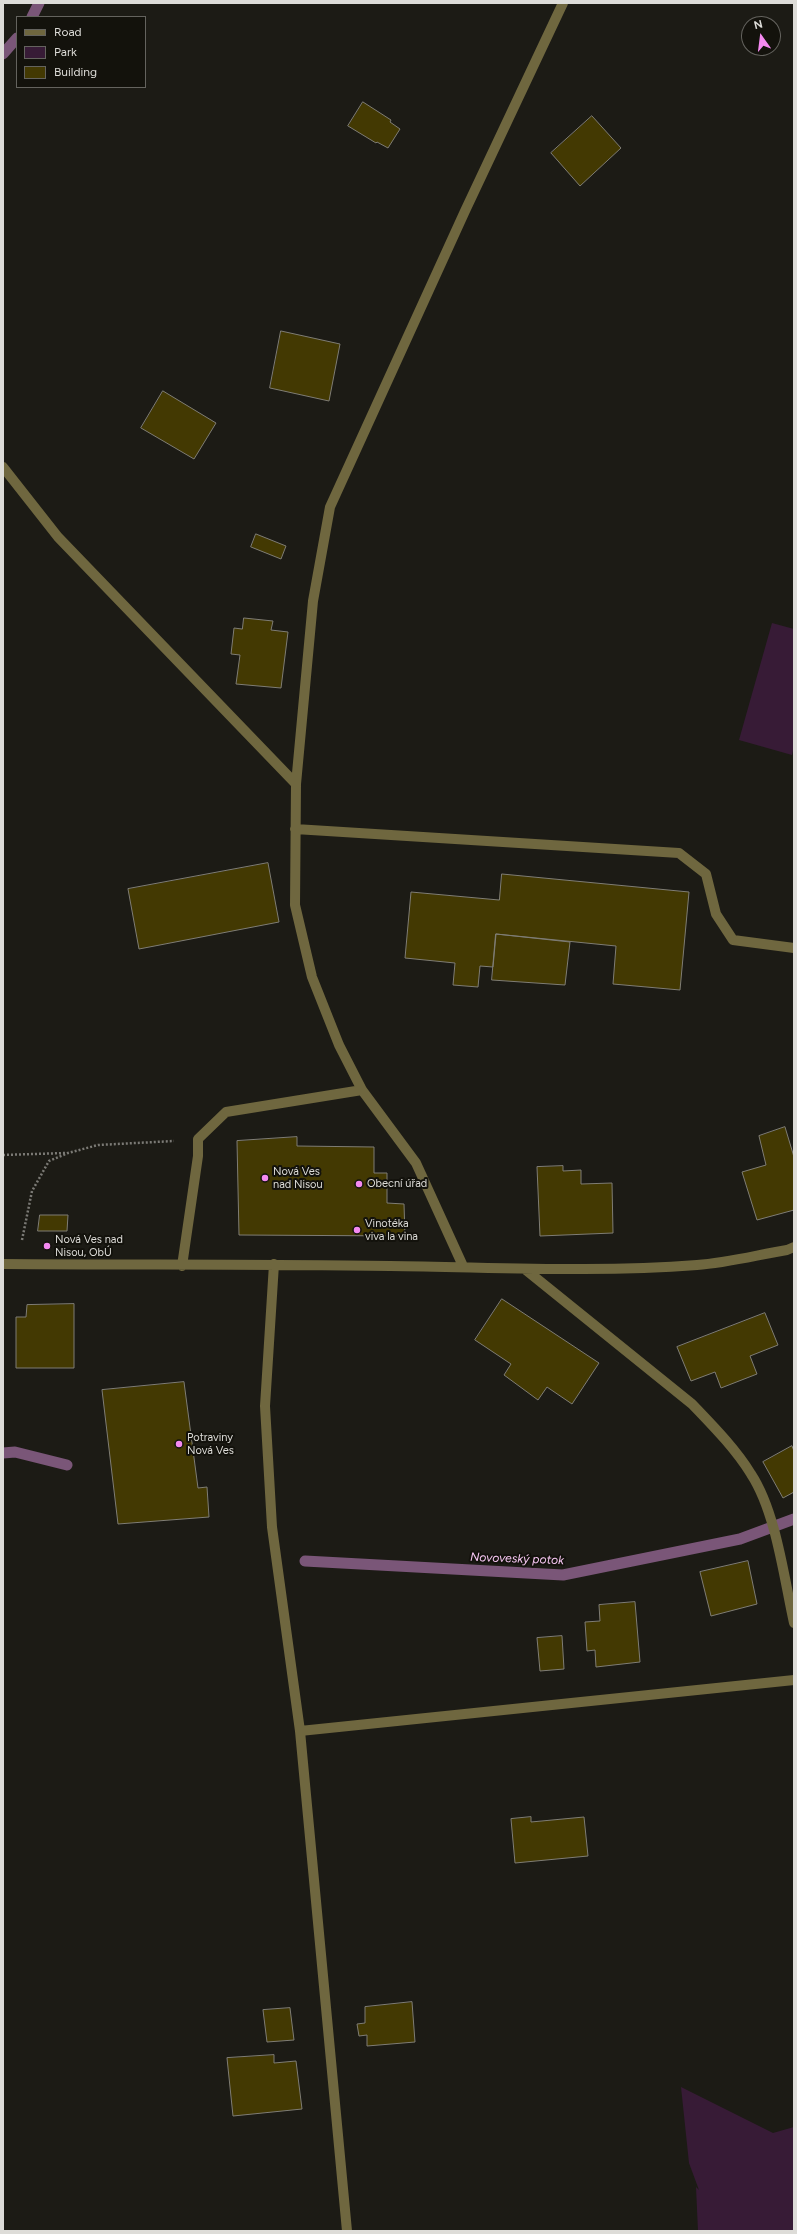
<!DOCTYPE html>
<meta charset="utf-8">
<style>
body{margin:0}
#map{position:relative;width:797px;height:2234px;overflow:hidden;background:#1c1b15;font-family:Figtree,sans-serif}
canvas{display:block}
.frame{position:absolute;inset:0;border:4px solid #dddcd8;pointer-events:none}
.legend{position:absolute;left:16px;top:16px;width:130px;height:72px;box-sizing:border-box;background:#13120c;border:1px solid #64635e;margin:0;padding:5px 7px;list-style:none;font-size:12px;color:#dddcd8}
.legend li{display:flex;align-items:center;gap:8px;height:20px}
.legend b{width:20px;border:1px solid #64635e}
.north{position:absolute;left:741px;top:16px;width:40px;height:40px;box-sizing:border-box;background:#13120c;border:1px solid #64635e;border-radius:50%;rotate:346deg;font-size:11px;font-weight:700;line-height:16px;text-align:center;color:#dddcd8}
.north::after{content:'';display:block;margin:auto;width:14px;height:18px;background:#f489f0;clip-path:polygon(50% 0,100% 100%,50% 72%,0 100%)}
</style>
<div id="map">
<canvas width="797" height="2234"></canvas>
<div class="frame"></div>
<ul class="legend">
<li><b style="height:5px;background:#6f673f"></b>Road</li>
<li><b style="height:11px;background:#371b36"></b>Park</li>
<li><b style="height:11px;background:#433902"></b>Building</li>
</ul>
<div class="north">N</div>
</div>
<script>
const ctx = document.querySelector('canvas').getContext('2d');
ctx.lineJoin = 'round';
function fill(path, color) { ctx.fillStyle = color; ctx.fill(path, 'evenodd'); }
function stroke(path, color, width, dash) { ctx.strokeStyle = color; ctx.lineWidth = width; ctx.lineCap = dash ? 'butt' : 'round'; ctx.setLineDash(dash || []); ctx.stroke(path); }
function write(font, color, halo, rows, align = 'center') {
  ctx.font = font + ' Figtree,sans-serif'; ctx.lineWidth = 4; ctx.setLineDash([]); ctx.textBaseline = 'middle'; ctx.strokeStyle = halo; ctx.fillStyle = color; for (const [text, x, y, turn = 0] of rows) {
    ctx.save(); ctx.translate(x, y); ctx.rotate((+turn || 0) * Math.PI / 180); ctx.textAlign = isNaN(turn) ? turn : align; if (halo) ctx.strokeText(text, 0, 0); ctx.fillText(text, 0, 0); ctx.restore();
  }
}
const green = new Path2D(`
 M772 623 794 629V746L792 755 739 740Z
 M681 2087 773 2133 794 2127V2231H698L696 2187 699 2190 689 2163Z`);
const stream = new Path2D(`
 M32 17 39 3
 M3 54 17 38
 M3 1453 15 1452 67 1465
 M305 1561 563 1575 740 1539 794 1519`);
const building = new Path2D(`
 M363 102 391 120 390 122 400 129 388 148 377 142 376 143 348 126Z
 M592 116 621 148 580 186 551 153Z
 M281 331 340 344 329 401 270 388Z
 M163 391 216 423 194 459 141 428Z
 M256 534 286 546 281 559 251 547Z
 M244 618 273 621 271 630 288 632 281 688 236 684 240 655 231 654 234 628 242 629Z
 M268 863 279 922 139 949 128 889Z
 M502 874 689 892 680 990 613 984 616 946 496 934 493 967 480 966 478 987 453 985 455 963 405 958 411 892 499 900Z
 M496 934 570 942 565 985 492 980Z
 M785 1127 794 1157V1210L757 1220 742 1172 766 1165 759 1136Z
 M297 1137V1146L374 1147V1173H387V1203L404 1204 405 1236 239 1235 237 1141Z
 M563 1166V1171L581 1170V1184L612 1183 613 1233 540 1236 537 1167Z
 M40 1215H68L67 1231H38Z
 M502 1299 599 1363 572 1404 547 1387 538 1400 504 1375 511 1364 475 1340Z
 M74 1304V1368H16V1317H26L27 1305Z
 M765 1313 778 1345 750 1356 757 1374 721 1388 715 1372 691 1381 677 1347Z
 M184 1382 198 1488 207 1487 209 1517 118 1524 102 1390Z
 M792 1446 794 1451V1492L783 1498 763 1462Z
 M748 1561 757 1604 711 1616 700 1572Z
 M635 1602 640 1662 596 1667 595 1650 587 1651 585 1622 600 1621 599 1605Z
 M562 1636 564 1669 540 1671 537 1638Z
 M531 1817V1822L584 1817 588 1856 515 1863 511 1819Z
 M412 2002 415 2042 367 2046V2035L359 2036 357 2024 365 2023V2007Z
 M290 2008 294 2040 267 2042 263 2010Z
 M274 2055V2063L296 2061 302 2109 233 2116 227 2058Z`);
const path = new Path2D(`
 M3 1155 66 1153
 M22 1240 32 1191 49 1161 68 1153 98 1145 174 1141`);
const minor = new Path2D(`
 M3 467 58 537 296 784
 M295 829 679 853 706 874 716 914 733 940 794 948
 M3 1264C132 1265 261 1264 390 1266 492 1267 595 1273 697 1265 727 1263 757 1255 787 1250L794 1247
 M274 1264 265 1406 272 1527 300 1731 347 2231
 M182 1266 198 1156V1139L226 1112 362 1090
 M463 1266 416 1163 362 1090 339 1045 312 977 295 905 296 784 313 601 330 507 465 211 563 3
 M526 1270 692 1404C712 1425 735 1448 751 1474 776 1512 784 1578 794 1623
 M300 1731 794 1680`);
const markers = [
 [265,1178,4,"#f489f0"],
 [359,1184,4,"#f489f0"],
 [357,1230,4,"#f489f0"],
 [47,1246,4,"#f489f0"],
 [179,1444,4,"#f489f0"]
];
const poiNames = [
 ["Nová Ves",273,1172],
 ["nad Nisou",273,1185],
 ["Obecní úřad",367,1184],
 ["Vinotéka",365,1224],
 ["viva la vina",365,1237],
 ["Nová Ves nad",55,1240],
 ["Nisou, ObÚ",55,1253],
 ["Potraviny",187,1438],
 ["Nová Ves",187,1451]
];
const waterNames = [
 ["Novoveský potok",517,1559,2]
];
fill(green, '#371b36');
stroke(stream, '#7a5678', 11);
fill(building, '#433902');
stroke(building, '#7f7d75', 1);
stroke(path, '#7b7a75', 2.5, [2, 2]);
stroke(minor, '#6f673f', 10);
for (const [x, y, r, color] of markers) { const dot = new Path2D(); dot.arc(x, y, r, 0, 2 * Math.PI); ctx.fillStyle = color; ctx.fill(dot); stroke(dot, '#13120c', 1.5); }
write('11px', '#dddcd8', '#13120c', poiNames, 'left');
write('italic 12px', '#f9c9f5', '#13120c', waterNames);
</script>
